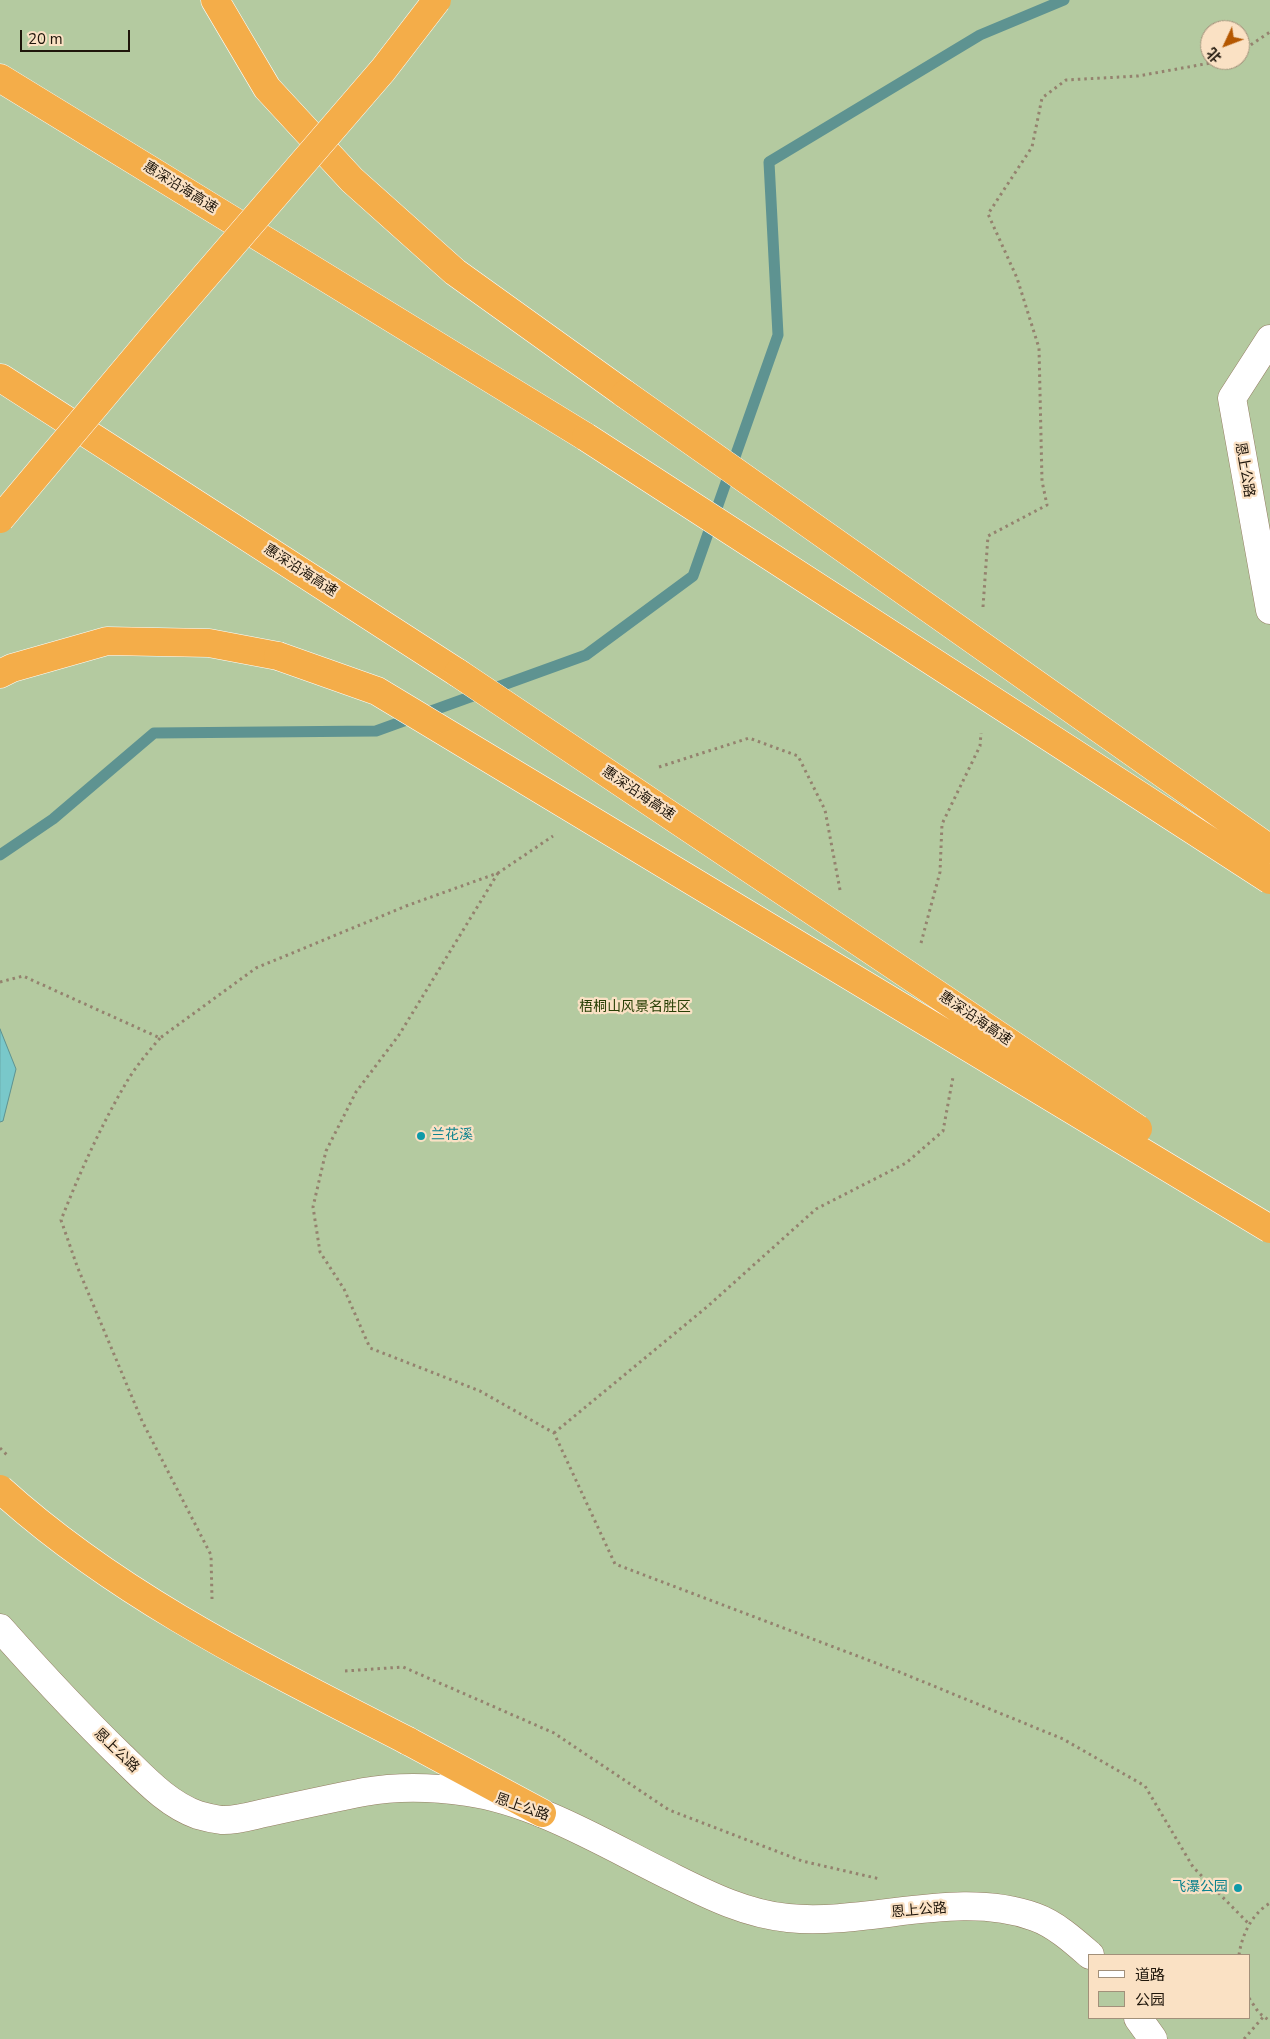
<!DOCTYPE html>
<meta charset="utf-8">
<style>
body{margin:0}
#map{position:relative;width:1270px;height:2039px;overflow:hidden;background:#fae1c4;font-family:"Nunito Sans","Noto Sans SC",sans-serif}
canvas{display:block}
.legend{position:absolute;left:1088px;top:1954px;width:162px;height:65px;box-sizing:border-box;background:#fae1c4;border:1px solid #a2907a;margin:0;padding:6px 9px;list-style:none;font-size:15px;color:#1f160b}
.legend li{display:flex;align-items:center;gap:10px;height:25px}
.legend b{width:25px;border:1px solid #a2907a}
.north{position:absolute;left:1200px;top:20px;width:50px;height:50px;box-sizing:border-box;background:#fae1c4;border:1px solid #a2907a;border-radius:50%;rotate:227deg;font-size:14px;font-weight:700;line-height:20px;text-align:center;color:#1f160b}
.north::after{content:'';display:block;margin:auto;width:18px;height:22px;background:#b45700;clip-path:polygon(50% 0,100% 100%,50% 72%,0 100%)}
.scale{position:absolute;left:20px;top:30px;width:110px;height:22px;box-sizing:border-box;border:2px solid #1f160b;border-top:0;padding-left:6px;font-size:15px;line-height:18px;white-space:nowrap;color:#1f160b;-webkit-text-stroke:4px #fae1c4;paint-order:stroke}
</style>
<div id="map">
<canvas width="1270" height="2039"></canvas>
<ul class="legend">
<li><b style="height:6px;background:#fff"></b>道路</li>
<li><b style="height:14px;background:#b4caa0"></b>公园</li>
</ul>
<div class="north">北</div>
<div class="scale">20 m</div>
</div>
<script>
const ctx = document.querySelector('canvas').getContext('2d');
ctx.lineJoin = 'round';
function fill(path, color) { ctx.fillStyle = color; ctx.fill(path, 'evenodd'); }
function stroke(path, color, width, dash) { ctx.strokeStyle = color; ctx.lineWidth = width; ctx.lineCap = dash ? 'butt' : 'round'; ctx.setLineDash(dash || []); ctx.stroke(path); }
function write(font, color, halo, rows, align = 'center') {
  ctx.font = font + ' "Nunito Sans","Noto Sans SC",sans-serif'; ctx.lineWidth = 4.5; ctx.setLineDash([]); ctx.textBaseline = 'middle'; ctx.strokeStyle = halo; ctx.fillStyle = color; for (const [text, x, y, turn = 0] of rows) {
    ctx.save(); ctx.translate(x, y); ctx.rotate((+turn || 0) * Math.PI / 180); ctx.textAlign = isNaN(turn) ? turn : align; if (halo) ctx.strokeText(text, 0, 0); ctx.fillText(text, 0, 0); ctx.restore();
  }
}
const green = new Path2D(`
 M0 0H1270V2039H0ZM1210 30H1240V60H1210ZM1089 1955H1249V2018H1089Z`);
const water = new Path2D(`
 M0 1029 16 1069 3 1121 0 1122Z`);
const stream = new Path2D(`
 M0 855 53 819 154 733 376 731 586 655 693 576 778 335 769 162 980 35 1064 0`);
const path = new Path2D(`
 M1240 52 1270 32
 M983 607 988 536 1047 505 1042 481 1039 348 1017 278 988 214 1032 147 1042 98 1066 80 1138 76 1227 60
 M659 767 749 738 798 756 825 810 840 890
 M498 873 399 1035 356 1092 326 1151 313 1207 320 1252 344 1289 370 1348 480 1391 554 1433 615 1564 897 1671 1063 1739 1145 1786 1193 1867 1249 1924
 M921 943 940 872 942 824 980 746 981 733
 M0 982 23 976 160 1038 256 968 406 906 498 873 553 836
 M160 1038C149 1051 138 1064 129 1078 102 1123 80 1172 61 1220L77 1266 142 1421 211 1555 212 1599
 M554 1433 708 1306 816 1209 906 1163 943 1131 953 1077
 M0 1448 8 1456
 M345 1671 403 1667 554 1733 669 1810 802 1861 880 1879
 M1239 1955C1242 1934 1252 1914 1270 1903
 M1249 1998 1259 2013 1270 2021
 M1244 2039 1264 2016`);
const secondary = new Path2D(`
 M1270 339 1232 398 1270 610
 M0 1628C39 1672 79 1715 121 1756 144 1778 167 1804 198 1815 205 1817 214 1819 221 1820 237 1821 254 1815 269 1812 301 1805 333 1798 364 1792 398 1786 433 1787 467 1792 538 1802 610 1847 674 1878 710 1896 747 1914 788 1918 869 1926 957 1889 1035 1917 1055 1924 1074 1941 1090 1955
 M1138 2018 1153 2039`);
const highway = new Path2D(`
 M215 0 267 88 352 180 455 272 625 394
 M0 78 586 437
 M1 378 458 673
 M0 674 12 668 107 641 209 643 278 656
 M408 1741 542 1813`);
const highwayBridge = new Path2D(`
 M625 394 1270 849
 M586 437 1270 880
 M0 519 158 331 383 70 437 0
 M278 656 377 691 1270 1229
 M458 673 1138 1129
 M0 1489C119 1597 266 1668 408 1741`);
const markers = [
 [421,1136,5,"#0f9aa8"],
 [1238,1888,5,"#0f9aa8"]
];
const streetNames = [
 ["惠深沿海高速",180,188,32],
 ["恩上公路",1244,470,80],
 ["惠深沿海高速",300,571,33],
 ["惠深沿海高速",638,794,34],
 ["惠深沿海高速",975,1019,34],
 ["恩上公路",116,1751,44],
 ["恩上公路",522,1808,19],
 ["恩上公路",919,1911,-5]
];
const parkNames = [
 ["梧桐山风景名胜区",635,1008]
];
const cultureNames = [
 ["兰花溪",431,1136],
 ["飞瀑公园",1228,1888,"right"]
];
fill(green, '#b4caa0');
fill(water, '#79c8ca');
stroke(water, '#5e9391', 1);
stroke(stream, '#5e9391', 11);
stroke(secondary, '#947d62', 29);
stroke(highway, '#fff', 29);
stroke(path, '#94826e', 3, [2.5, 4]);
stroke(secondary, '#fff', 28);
stroke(highway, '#f4ad49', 28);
stroke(highwayBridge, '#fff', 29, []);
stroke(highwayBridge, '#f4ad49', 28);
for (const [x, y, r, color] of markers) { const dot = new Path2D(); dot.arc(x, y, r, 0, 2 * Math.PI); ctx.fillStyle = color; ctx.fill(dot); stroke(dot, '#fae1c4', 2); }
write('14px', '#1f160b', '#fae1c4', streetNames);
write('14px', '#283f05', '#fae1c4', parkNames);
write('14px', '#0d838f', '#fae1c4', cultureNames, 'left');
</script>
